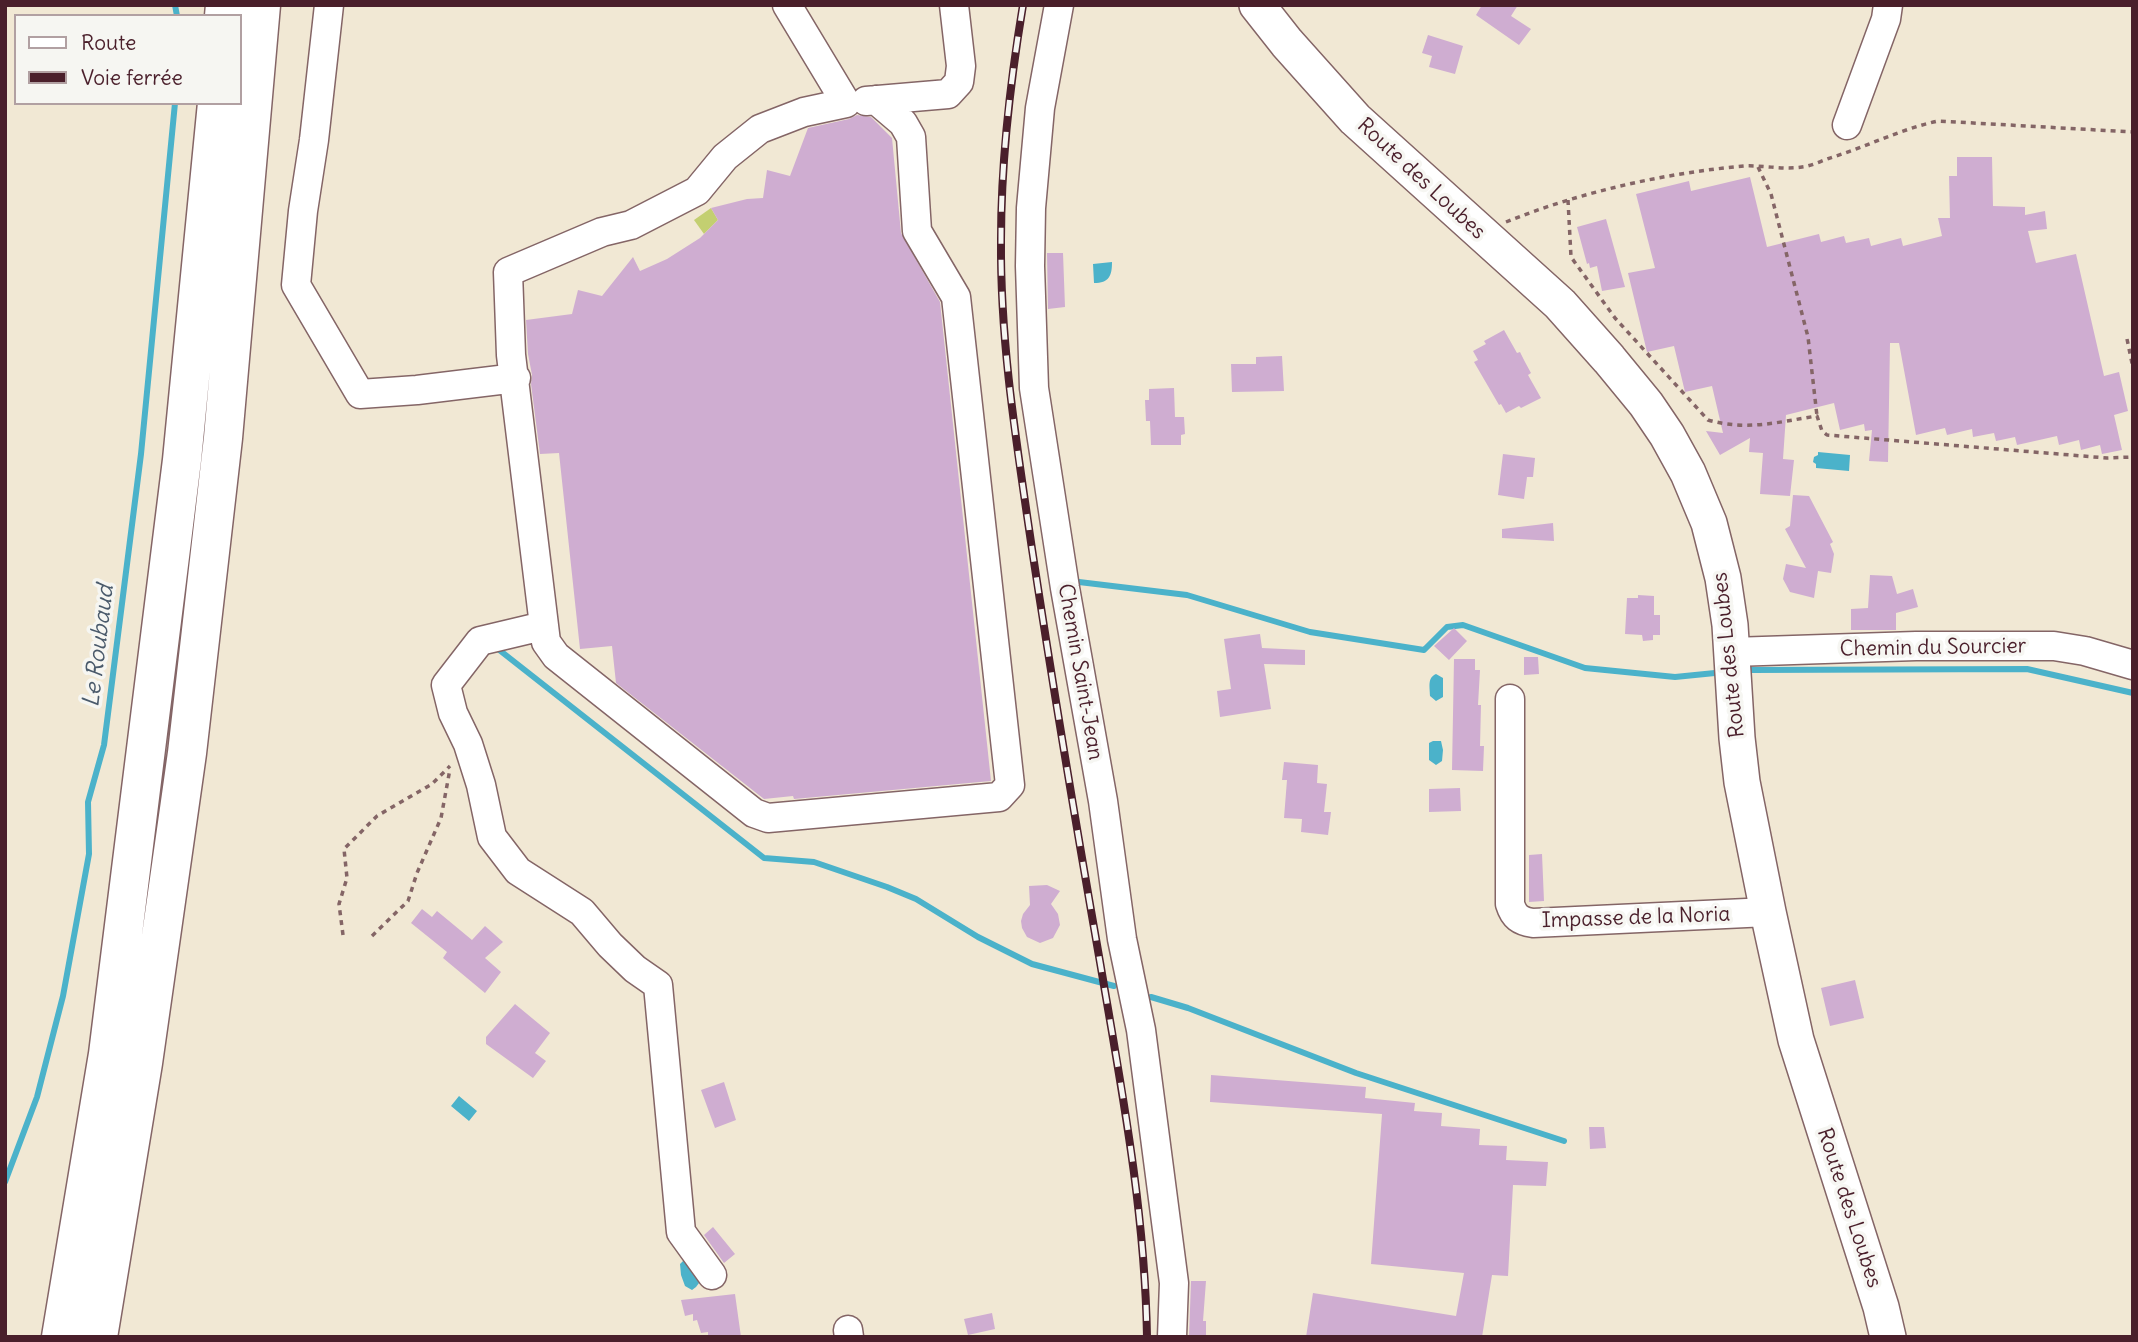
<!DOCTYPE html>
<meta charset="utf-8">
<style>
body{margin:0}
#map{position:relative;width:2138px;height:1342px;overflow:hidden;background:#f1e8d4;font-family:Delius,sans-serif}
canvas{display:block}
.frame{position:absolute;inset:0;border:7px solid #4a1f2b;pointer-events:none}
.legend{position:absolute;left:14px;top:14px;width:228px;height:91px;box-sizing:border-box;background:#f6f6f2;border:2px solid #b1a0a2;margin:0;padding:9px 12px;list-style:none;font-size:21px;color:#4a1f2b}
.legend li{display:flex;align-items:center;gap:14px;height:35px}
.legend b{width:35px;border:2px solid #b1a0a2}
</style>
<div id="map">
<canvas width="2138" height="1342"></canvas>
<div class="frame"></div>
<ul class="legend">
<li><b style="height:9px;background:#fff"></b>Route</li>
<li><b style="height:9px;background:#4a1f2b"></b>Voie ferrée</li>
</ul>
</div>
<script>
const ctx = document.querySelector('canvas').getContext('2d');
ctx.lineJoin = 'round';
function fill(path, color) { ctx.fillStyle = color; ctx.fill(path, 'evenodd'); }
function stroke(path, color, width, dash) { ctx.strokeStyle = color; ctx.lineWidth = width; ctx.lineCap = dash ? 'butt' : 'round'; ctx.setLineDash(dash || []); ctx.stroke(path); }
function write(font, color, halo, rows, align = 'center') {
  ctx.font = font + ' Delius,sans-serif'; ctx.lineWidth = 7; ctx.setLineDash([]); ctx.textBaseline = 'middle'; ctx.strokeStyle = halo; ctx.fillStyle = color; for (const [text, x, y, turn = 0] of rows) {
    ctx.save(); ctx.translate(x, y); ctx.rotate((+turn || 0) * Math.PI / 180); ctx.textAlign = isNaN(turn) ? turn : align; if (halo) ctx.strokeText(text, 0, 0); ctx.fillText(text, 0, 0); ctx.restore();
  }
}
const green = new Path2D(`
 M711 208 718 220 704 234 694 220Z`);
const water = new Path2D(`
 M1112 262C1112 276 1109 283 1094 283L1093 264Z
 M1818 452 1850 455 1849 471 1816 468V464L1813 462 1814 457 1818 455Z
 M1436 674 1443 678V697L1436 701 1430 696C1430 687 1427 678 1436 674Z
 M1433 741H1441L1443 750 1442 761 1436 765 1429 760V743Z
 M459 1096 477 1111 469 1121 451 1106Z
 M685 1259 692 1264 699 1283 696 1287 692 1290 685 1286 681 1275 680 1264Z`);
const stream = new Path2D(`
 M175 5 177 16
 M1079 582 1187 595 1310 632 1424 650 1447 627 1463 625 1585 668 1675 677 1715 673
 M498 649 764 858 814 862 887 887 916 899 978 937 1032 964 1114 986
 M1751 670 2027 669 2133 693
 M1151 997 1188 1008 1356 1073 1564 1141
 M5 1182 37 1097 63 996 89 854 88 802 104 745 141 454 175 103`);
const building = new Path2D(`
 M1482 5H1518L1511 16 1531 29 1519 45 1476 15Z
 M1428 35 1463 46 1455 74 1429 67 1432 56 1422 53Z
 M857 115 871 117 892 138 901 233 940 302 991 781 794 799 793 796 764 799 616 683 612 646 580 649 559 453 540 454 531 384 532 375 528 354 526 320 572 314 578 290 602 296 633 257 640 271 667 259 700 238 718 220 711 208 747 199 763 198 767 170 790 176 808 128 849 119Z
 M1957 157H1992L1993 206 2025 207V215L2045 211 2047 229 2028 231 2036 263 2076 254 2104 376 2119 372 2128 411 2114 415 2122 450 2102 454 2100 445 2081 450 2079 440 2059 445 2057 436 2017 445 2015 437 1996 441 1994 433 1973 437 1972 429 1947 435 1945 428 1916 435 1899 343H1890L1888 462 1869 461 1872 430 1865 431 1864 424 1840 430 1834 403 1786 415 1783 459 1794 460 1790 496 1760 494 1763 453 1749 452 1750 438 1720 455 1706 431 1723 433 1712 386 1685 392 1674 346 1647 352 1628 273 1655 268 1636 194 1689 181 1691 191 1750 177 1767 247 1819 234 1821 242 1844 236 1846 243 1869 238 1871 246 1901 238 1903 246 1942 236 1938 218H1950L1949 176H1957Z
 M1606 219 1625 287 1602 291 1597 266 1590 268 1589 263 1587 264 1577 227Z
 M1047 253H1063L1065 307 1048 309Z
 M1504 330 1517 353 1520 352 1525 362 1531 373 1528 375 1541 398 1521 408 1519 406 1506 413 1501 404 1499 405 1474 362 1478 360 1473 351 1486 344 1484 341Z
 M1282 356 1284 391 1232 392 1231 364H1256V357Z
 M1174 388 1175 417H1184L1185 434 1181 435V445H1151L1150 421H1146L1145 400H1149V389Z
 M1503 454 1535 458 1533 477H1527L1524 499 1498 495Z
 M1793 495 1809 496 1833 542 1830 544 1834 554 1831 573 1818 571 1814 598 1790 592 1783 579 1786 564 1806 568 1785 529 1790 526Z
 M1553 523 1554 541 1502 538V529Z
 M1870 575 1892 576 1897 594 1913 589 1918 607 1896 613V630H1851V609L1868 608Z
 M1638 595 1654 596V615H1660V635H1653V640L1643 641 1642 635 1625 634 1627 598H1638Z
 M1454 628 1467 641 1449 660 1434 646Z
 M1260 634 1262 648 1305 650V665L1264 664 1271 709 1220 717 1217 691 1231 689 1224 639Z
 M1524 657H1538L1539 674 1524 675Z
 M1454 659H1475V670H1480L1478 705H1481L1480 746H1484L1483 771 1452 770Z
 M1284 762 1318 765 1317 783 1327 784 1324 812H1331L1328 835 1301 832 1302 819 1284 818 1287 780H1282Z
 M1460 788 1461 811 1429 812V789Z
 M1542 854 1544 901 1529 902V855Z
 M1047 885 1060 891 1051 904 1058 914 1060 925 1053 938 1040 943 1027 937 1022 928 1021 921 1023 914 1030 905 1029 886Z
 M422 909 432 917 437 911 472 940 485 926 503 942 485 958 501 972 485 993 443 958 447 952 411 923Z
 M1855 980 1864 1018 1830 1026 1821 988Z
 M515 1004 550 1033 535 1053 546 1061 533 1078 486 1044V1037Z
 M1211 1075 1366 1087 1365 1098 1415 1103 1414 1111 1442 1113 1441 1126 1480 1129 1479 1145 1507 1146 1506 1160 1548 1162 1546 1186 1513 1185 1508 1276 1492 1275 1482 1337H1306L1313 1293 1456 1316 1464 1273 1371 1264 1382 1114 1210 1102Z
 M724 1082 736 1120 715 1128 701 1090Z
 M1589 1127H1604L1606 1148 1590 1149Z
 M713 1227 735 1254 724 1263 704 1235Z
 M1191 1281H1206L1203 1321H1206V1337H1189Z
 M735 1294 741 1337H708V1332L701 1333 697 1320 693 1321V1314L685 1316 681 1300Z
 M992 1313 995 1329 968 1335 964 1319Z`);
const path = new Path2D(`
 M1758 167 1771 194 1808 337 1817 416
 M1568 200 1571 257 1615 318 1708 420C1747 431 1778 422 1817 416L1822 431 1827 435 2107 458 2133 457
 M1506 222C1580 192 1665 173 1744 166 1763 165 1783 170 1802 167 1812 166 1823 160 1833 157 1868 146 1901 129 1938 121L2133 132
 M2127 339 2133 368
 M343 935 339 904 347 878 344 849 377 816 432 784 450 766
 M372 936 408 901 417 873 441 818 450 769`);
const minor = new Path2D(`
 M329 5 314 140 303 211 296 285 360 394 417 390 516 378
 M787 5 846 103 804 112 760 129 725 157 697 191 631 225 602 232 508 272 511 355 546 642 556 656 754 813 768 818 999 797 1010 785 956 297 917 231 911 137 903 123 876 100
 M1059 5 1040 108 1031 208 1030 266 1034 388 1065 588 1103 801 1122 939 1141 1030 1174 1283 1172 1337
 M866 101 948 94 959 82 961 66 954 5
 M1847 125 1886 19 1888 5
 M543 626 480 641 446 685 453 713 468 744 481 785 492 837 518 871 582 912 610 945 635 969 658 985 681 1232 712 1275
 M1732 652 1916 646H2054L2085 651 2133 665
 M1510 699V904C1514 917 1520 921 1533 923L1768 912
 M848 1330 849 1337`);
const major = new Path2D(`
 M1257 5 1287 43 1355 119 1560 304 1609 359 1646 404 1667 435 1688 473 1709 523 1723 578 1730 625 1737 738 1742 782 1768 912 1796 1040 1881 1307 1888 1337`);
const highway = new Path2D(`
 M224 16 225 5
 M61 1337 108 1054 182 460 217 103
 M98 1337 143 1063 187 753 223 438 261 5`);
const rail = new Path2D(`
 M1023 5C1010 83 1001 161 1001 240 1000 344 1017 446 1032 549 1053 687 1076 825 1100 962 1121 1086 1145 1210 1147 1337`);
const streetNames = [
 ["Route des Loubes",1421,179,43],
 ["Chemin du Sourcier",1933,648,-1],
 ["Route des Loubes",1729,655,-96],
 ["Chemin Saint-Jean",1080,672,80],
 ["Impasse de la Noria",1636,918,-2],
 ["Route des Loubes",1849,1208,72]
];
const waterNames = [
 ["Le Roubaud",99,646,-83]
];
fill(green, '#c3cf71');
fill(water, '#4bb2ca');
stroke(stream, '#4bb2ca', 6);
fill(building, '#cfadd1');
stroke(minor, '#846566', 31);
stroke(major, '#846566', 38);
stroke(highway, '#846566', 41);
stroke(path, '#846566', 3.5, [5, 5]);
stroke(minor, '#fff', 28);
stroke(major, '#fff', 35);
stroke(highway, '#fff', 38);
stroke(rail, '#4a1f2b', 8);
stroke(rail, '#f6f6f2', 5, [16]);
write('21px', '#4a1f2b', '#f6f6f2', streetNames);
write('italic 23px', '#4a5a6b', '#f6f6f2', waterNames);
</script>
